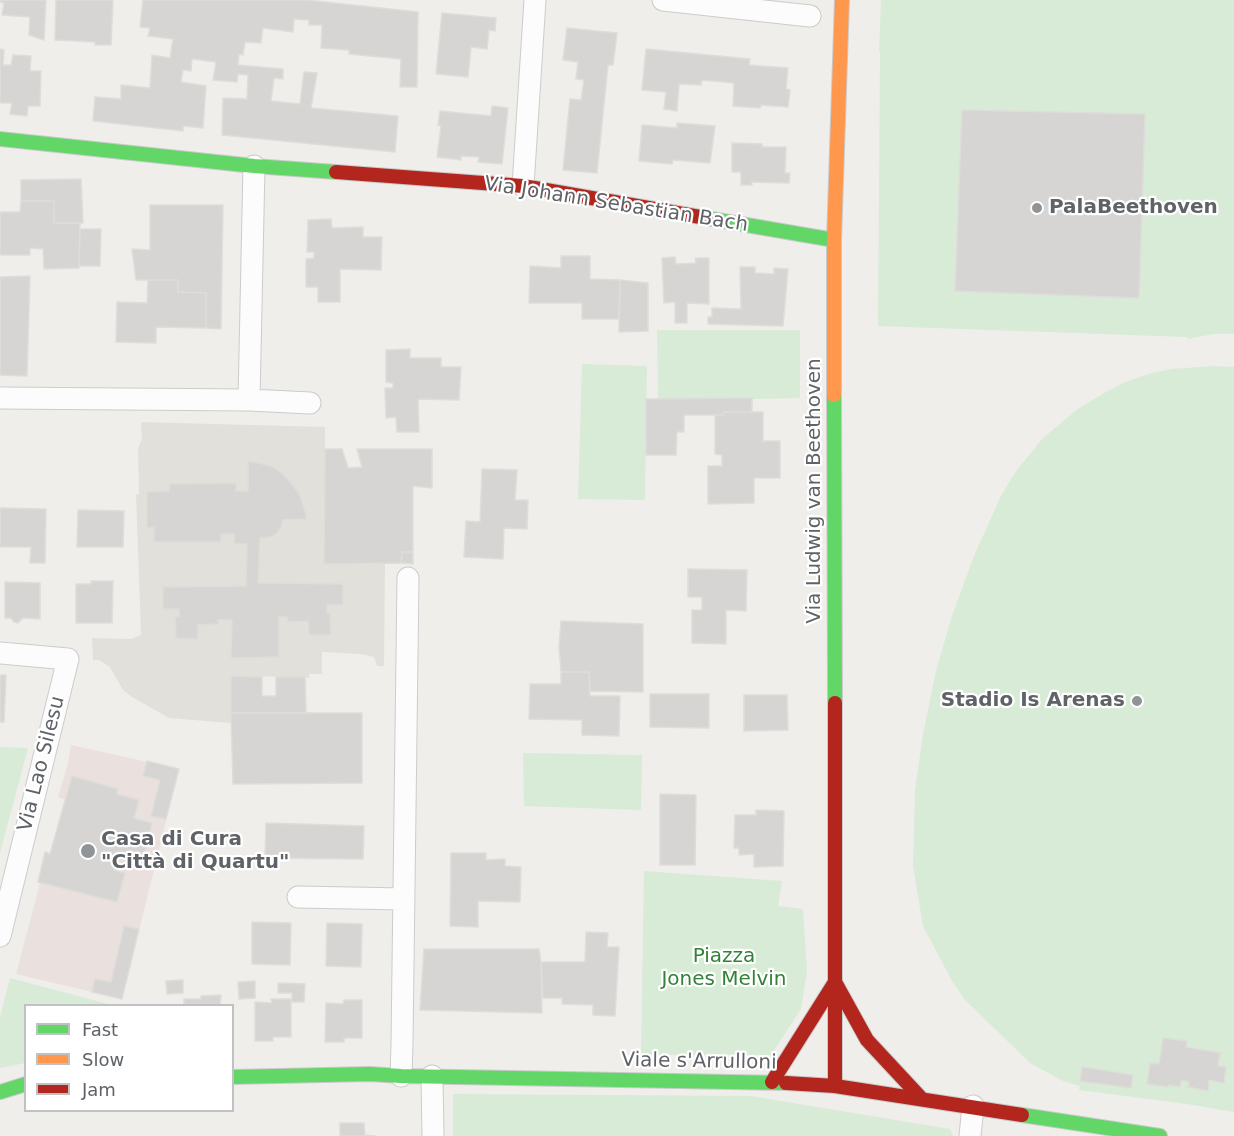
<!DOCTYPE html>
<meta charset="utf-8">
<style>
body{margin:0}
#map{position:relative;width:1234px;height:1136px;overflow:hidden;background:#efeeea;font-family:"DejaVu Sans",sans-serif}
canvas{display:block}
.legend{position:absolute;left:24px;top:1004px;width:210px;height:108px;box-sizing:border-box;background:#fff;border:2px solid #bfc1c3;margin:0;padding:8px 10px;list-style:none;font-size:18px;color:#5f6368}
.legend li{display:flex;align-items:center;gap:12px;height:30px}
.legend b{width:30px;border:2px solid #bfc1c3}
</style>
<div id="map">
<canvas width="1234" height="1136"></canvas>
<ul class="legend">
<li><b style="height:8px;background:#63d668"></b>Fast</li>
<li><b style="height:8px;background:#ff974d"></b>Slow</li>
<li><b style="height:8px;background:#b3261e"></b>Jam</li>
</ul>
</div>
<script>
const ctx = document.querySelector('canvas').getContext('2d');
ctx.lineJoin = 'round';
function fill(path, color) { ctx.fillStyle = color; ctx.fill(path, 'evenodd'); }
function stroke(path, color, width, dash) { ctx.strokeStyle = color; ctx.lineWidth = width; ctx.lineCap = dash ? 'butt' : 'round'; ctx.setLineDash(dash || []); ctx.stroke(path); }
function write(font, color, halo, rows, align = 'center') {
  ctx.font = font + ' "DejaVu Sans",sans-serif'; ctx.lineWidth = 4.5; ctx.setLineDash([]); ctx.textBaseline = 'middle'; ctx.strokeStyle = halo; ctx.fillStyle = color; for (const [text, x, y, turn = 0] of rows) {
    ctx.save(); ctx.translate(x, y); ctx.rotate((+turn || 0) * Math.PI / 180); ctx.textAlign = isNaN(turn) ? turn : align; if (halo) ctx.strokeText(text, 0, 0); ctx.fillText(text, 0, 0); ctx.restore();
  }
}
const education = new Path2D(`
 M141 422 325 427V564H385L384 666H377L374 657 360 654 322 652V674H309V678L305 677 232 676 231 723 169 718 132 697 123 690 110 667 99 660H93L92 638 131 639 141 635 136 495 139 494 138 448 142 439Z`);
const medical = new Path2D(`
 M71 745 179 769 122 999 16 974 40 883 38 882 45 852 50 853 65 800 58 797 68 763Z`);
const green = new Path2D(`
 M881 0H1234V334H1213L1188 339 1187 337 878 326 880 52 879 51Z
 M657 330H800V398L752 399V398L658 399Z
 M582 364 647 366 645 500 578 499Z
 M1213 366 1234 367V1112L1187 1104 1079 1090 1080 1086 1063 1081 1030 1063 964 999 951 979 923 926 913 866 915 790 923 734 936 671 952 616 974 556 1001 496 1016 471 1043 438 1076 410 1106 392 1125 382 1152 373 1171 369Z
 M0 747 28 748 0 853Z
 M523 753 642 755 641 810 524 806Z
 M644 871 782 881 778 906 803 909 807 971 801 1009 771 1055H641Z
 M10 978 112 1005 26 1006 25 1063 0 1068V1017Z
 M453 1094 751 1096 950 1129 953 1136H453Z`);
const building = new Path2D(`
 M0 0H46L44 40 29 35 30 17 2 15 4 3 0 2Z
 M56 0H113L111 45H95V42L55 40Z
 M143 0H307L418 12 417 87H400L401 59 349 54V50L321 48 322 25H309V20L294 19 293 32 263 28 261 43 245 42 243 55 239 54 238 65 283 69V79L274 78 271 101 300 104 304 72 317 73 311 108 398 116 395 152 222 135 223 98 247 99 248 75 238 74 237 82 213 80 216 62 192 59 191 71 183 70 181 82 206 86 203 128 183 126V131L93 121 95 97 121 99V85L150 88 152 55 170 58 173 39 148 36 150 28 140 27Z
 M442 13 496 18 495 31 489 30 487 49 471 47 468 77 436 74Z
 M567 28 617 33 613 65H608L597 173 563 170 570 99 581 100 584 80 576 79 578 62 563 60Z
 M0 49 4 50 3 65H11L13 55 31 56 30 71H41L40 106H28L27 116 10 114 12 103H0Z
 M646 49 750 59 749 65 788 68 786 89 790 90 788 107 761 105 760 108 733 106 734 83 702 80 701 85 679 84 677 111 664 109 666 92 642 90Z
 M492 106 508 108 502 164 478 162 479 157 461 156V160L437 157 441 126 438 125 440 111 491 116Z
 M962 110 1145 114 1139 298 955 291Z
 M677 123 715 126 710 163 673 160 672 164 639 161 642 125 677 128Z
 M732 143 762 144V147H786L785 173H790L789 183 752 182V185H741V172H732Z
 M81 179 83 223H54V201H21V180Z
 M21 201H54V223H80L79 268 44 269 43 249 30 248V255H0V212H20Z
 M150 205H223L221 329 206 328V293L178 292V280H136L132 249 150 250Z
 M331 219 332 228 363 227V237H382L381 270 340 269V302H318V287H306V259L314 258V252H307L308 220Z
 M80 229H101L100 266H79Z
 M561 256H590V279L620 280 619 319H582V303H529L530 266 561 268Z
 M675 257 676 264 696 263 695 258H709V304L687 303V323H675V302L664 303 662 258Z
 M740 267H755V273L774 274V268L788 269 783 326 708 324V317H712V308L741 309Z
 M30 276 27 376 0 375V277Z
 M148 280H178V292L206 293V328L156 327V343L116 342 117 302 147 303Z
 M620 280 648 283V331L619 332Z
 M410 349V358H441V367H461L459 400 418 399 419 432H397L396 417 386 418 385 388H393V383L386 382V350Z
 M752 398V412H724L723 415H684V432H677L676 455H646V399Z
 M724 412H763V441H780V478H754V503L708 504V466H722V455L715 454V415H723Z
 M325 449H342L348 468 362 467 357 449H432V488L413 486V552H402L401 563 324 564Z
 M248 461 268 465 275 468 286 477 299 493 306 514V519L283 520 281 527 277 533 271 537 260 538 258 583 343 584V605H327V613H330L331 635H309L308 621 288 622 287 617H279V657L231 658 232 620H218L219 624 198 625V639L176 638 175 617H179V609H163V587L246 586 247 544H234V534H221V542H154V527L147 528V492L169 491 170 484 236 483V491H248Z
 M482 469 517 470 515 500H528L527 529 504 528 503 559 464 557 466 521 480 522Z
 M0 508 46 509 45 563H30L31 547H0Z
 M78 510 124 511 123 547H77Z
 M402 552H413V564L401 563Z
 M688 569 747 570 746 611 726 610V644L692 643V610H702V597H688Z
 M91 581H113L112 623H76V584H91Z
 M5 582 40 583V619L23 618 18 623 14 622 11 618H5Z
 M561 621 643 624V692L590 691 589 672H561L559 646Z
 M561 672H589L590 696H620L619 736 582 735V720L529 719 530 684H561Z
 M0 675H6L4 722H0Z
 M231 676 262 677V696H276V677H305L306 713H231Z
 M650 694H709V728L650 727Z
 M744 695H787L788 730 744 731Z
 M231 713H362V783L233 784Z
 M147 761 179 769 166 819 151 816 160 780 143 776Z
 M72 776 118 789 117 794 139 800 134 818 152 823 142 864 118 858 114 870 125 873 117 902 38 882 45 852 50 854Z
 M660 794 696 795 695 865H660Z
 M756 810 784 811 783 866 754 867V854L739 855V848H734L735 815H756Z
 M266 823 364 826 363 859 265 858Z
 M451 853H486V860L505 859V866L521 867 520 902 478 901V927L450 926Z
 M252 922 291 923 290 965 252 964Z
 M327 923 362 924 361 967 326 966Z
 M124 926 139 929 122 999 92 992 95 979 111 982Z
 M586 932 608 933 607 947H619L615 1016 593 1015V1005L562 1004V998H543L541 962H585Z
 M424 949H539L541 962 542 1013 420 1010Z
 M183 980V993L167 994 166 981Z
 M255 981V998L239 999 238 982Z
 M278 983 305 984 304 1002H292V993H278Z
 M221 995 220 1006H184V999H201V996Z
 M271 999H291V1037H273V1041H255V1002L272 1003Z
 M344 1000H362V1038H344V1042H325L326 1003 343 1004Z
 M1163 1038 1187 1041 1186 1047 1220 1053 1218 1066 1226 1067 1224 1083 1209 1080 1208 1091 1188 1087 1189 1082 1182 1080 1180 1087 1168 1085V1087L1147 1084 1150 1063 1159 1064Z
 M1082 1067 1133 1075 1131 1088 1080 1081Z
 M340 1123H364L365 1135 376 1136H340Z`);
const street = new Path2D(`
 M663 0 810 16
 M523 186 535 0
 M0 398 249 400 310 403
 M249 400 254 166
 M0 653 68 659 0 936
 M298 897 404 899
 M401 1076 402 1044 408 578
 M432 1076 433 1136
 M970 1136 973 1106`);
const fast = new Path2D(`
 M0 139 254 166 336 172
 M706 218 834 240
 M834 395 835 703
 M232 1077 370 1074 401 1076 786 1083
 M0 1092 26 1084
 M1022 1115 1160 1136`);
const slow = new Path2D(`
 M834 395V240L842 0`);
const jam = new Path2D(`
 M336 172 523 186 706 218
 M835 703V1086
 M772 1082 835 982 867 1040 921 1098
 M786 1083 835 1086 1022 1115`);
const markers = [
 [1037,208,6,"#919496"],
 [1137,701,6,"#919496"],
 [88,851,8,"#919496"]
];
const streetNames = [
 ["Via Johann Sebastian Bach",616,205,9],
 ["Via Ludwig van Beethoven",815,491,-90],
 ["Via Lao Silesu",42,764,-76],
 ["Viale s'Arrulloni",699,1062,1]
];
const poiNames = [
 ["PalaBeethoven",1049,208],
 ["Stadio Is Arenas",1125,701,"right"],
 ["Casa di Cura",101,840],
 ["\"Città di Quartu\"",101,863]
];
const parkNames = [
 ["Piazza",724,957],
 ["Jones Melvin",724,980]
];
fill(education, '#e2e0da');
fill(medical, '#eae0de');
fill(green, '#d8ebd6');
fill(building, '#d6d5d3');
stroke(building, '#deddd9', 1.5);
stroke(street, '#cbcccc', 23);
stroke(fast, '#cacacb', 16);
stroke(slow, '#cacacb', 16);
stroke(jam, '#cacacb', 16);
stroke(street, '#fdfcfc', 21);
stroke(fast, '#63d668', 14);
stroke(slow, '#ff974d', 14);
stroke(jam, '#b3261e', 14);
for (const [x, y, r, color] of markers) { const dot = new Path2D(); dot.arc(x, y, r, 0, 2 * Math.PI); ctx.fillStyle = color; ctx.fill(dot); stroke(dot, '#fff', 2); }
write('20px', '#5f6368', '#fff', streetNames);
write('bold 20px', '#5f6368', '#fff', poiNames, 'left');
write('20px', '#348238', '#fff', parkNames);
</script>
